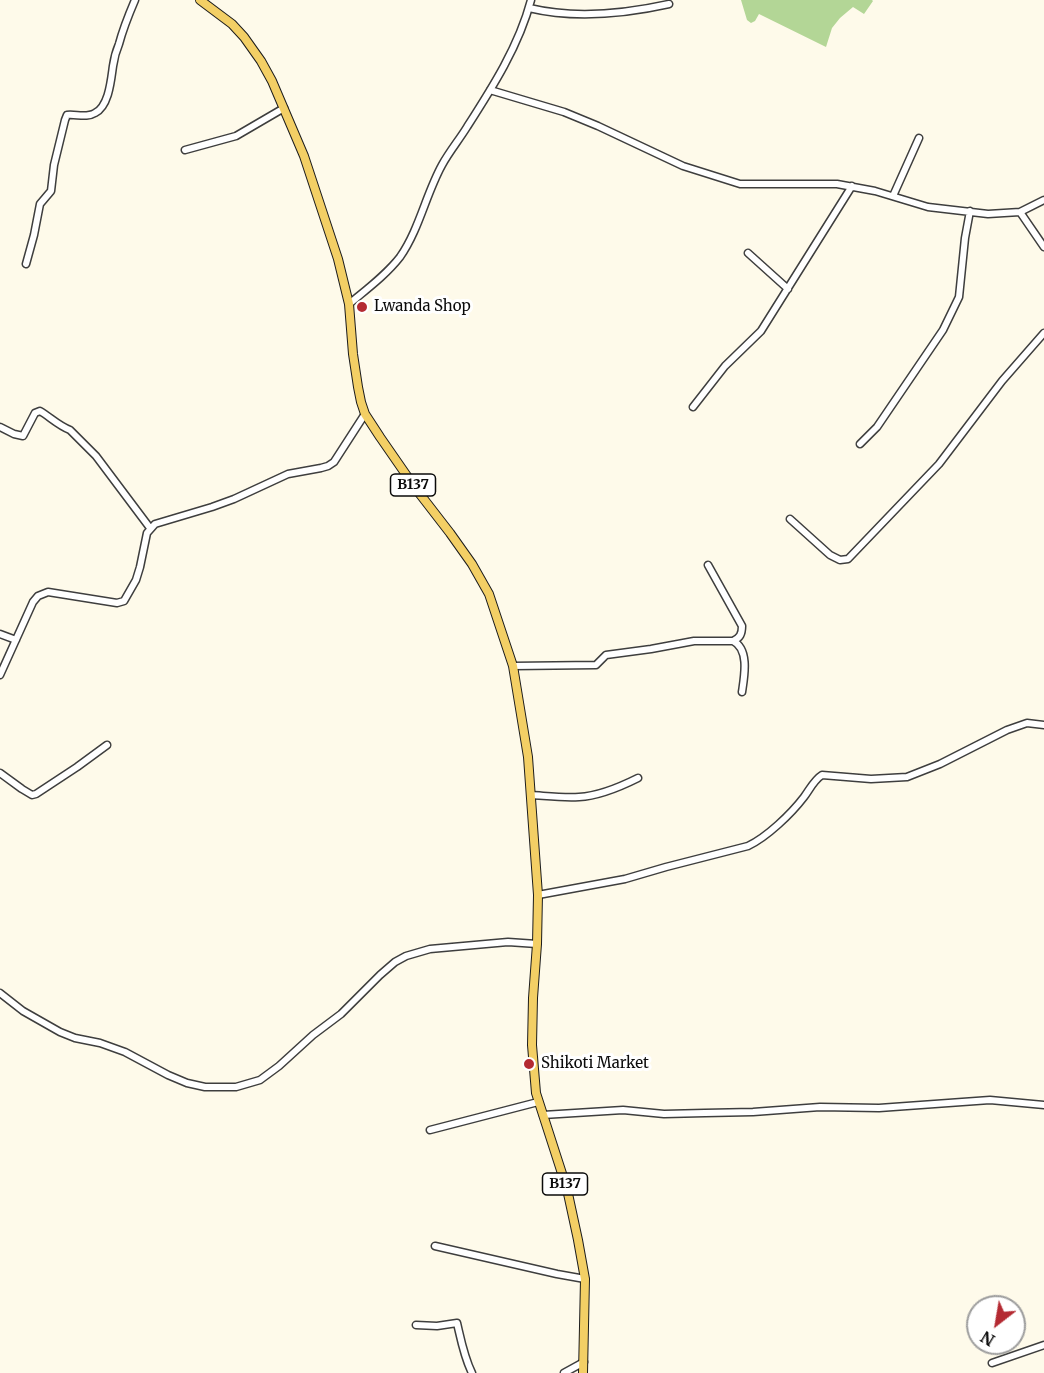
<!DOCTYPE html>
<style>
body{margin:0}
#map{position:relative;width:1044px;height:1373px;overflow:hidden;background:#fefaea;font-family:Merriweather,serif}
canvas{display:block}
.north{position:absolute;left:966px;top:1295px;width:60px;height:60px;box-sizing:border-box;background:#fff;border:2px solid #9d9d9d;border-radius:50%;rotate:211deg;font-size:16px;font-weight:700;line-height:24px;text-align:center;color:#0b0b0b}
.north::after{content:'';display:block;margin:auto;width:21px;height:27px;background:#b42a32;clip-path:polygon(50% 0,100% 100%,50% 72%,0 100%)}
</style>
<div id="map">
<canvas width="1044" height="1373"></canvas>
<div class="north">N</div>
</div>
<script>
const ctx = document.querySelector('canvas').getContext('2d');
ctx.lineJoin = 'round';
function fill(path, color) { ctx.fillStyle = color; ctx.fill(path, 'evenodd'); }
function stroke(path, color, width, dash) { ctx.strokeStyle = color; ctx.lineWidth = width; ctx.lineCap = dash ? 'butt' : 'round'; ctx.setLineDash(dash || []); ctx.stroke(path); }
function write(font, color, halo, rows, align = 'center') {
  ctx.font = font + ' Merriweather,serif'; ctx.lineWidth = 6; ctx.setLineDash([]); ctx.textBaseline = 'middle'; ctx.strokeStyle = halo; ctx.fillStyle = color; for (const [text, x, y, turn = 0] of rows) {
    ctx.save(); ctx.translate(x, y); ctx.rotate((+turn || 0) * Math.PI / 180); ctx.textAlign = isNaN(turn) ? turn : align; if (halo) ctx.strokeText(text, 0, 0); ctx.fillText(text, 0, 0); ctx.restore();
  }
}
const forest = new Path2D(`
 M741 0H872L873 1 864 14 853 7 840 18 832 28 826 47 759 14 755 21 751 23 747 20Z`);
const minor = new Path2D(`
 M529 8C575 19 624 14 669 4
 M490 90 564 112 598 126 683 166 740 184H837L875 191 928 207 988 214 1020 212 1044 200
 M185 150 236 136 284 108
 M893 196 919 138
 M1020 212 1044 247
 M748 253 788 289
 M26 264 34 235 40 204 51 191 54 165 65 120 67 115C76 114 87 118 95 113 109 106 111 80 113 66 114 59 116 51 119 44 123 29 129 14 135 0
 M349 304C367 289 386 275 400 257 419 230 426 194 442 165 449 152 459 140 467 127 492 88 519 46 531 0
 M693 407 725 366 761 331 852 186
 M0 427 14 434 23 436 35 413 40 411C50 417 59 426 70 430L96 456 150 528
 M860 444 877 427 943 330 959 297 965 238 970 211
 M790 519 830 555 840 560 848 559 939 464 1002 381 1044 333
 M0 634 16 640
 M733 641C750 649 744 678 742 692
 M513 666 596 665 606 655 651 649 694 641H733C740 638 742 634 742 626L708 565
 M0 675 33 602 38 596 48 592 117 603 124 601 136 580 140 567 147 533 155 524 212 507 234 499 288 474 321 468 328 466 334 462 365 414
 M0 773 22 789 32 795 36 794 77 767 107 745
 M531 795C547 796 563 798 579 797 599 796 620 787 638 778
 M538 895 625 879 666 867 748 846C767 837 791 814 804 797 810 789 814 780 822 775L871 779 907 777 940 764 1007 730 1027 723 1044 725
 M0 993 23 1011 60 1032 75 1038 100 1043 125 1052 168 1075 187 1083 205 1087H236L260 1080 279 1066 313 1035 341 1014 380 975 395 962 406 956 430 949 508 942 537 944
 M543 1115 623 1110 664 1114 705 1113 753 1112 820 1107 879 1108 990 1100 1044 1105
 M430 1130 538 1102
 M435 1246 557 1274 585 1279
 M416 1325 437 1326 457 1323C461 1340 464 1357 472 1373
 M992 1363 1044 1345
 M564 1373 584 1362`);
const major = new Path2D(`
 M200 0 232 24 244 37 261 61 272 81 304 156 338 259 349 304 353 354 358 387 361 402 365 414 380 437 416 489 450 533 472 564 489 594 513 666 528 757 538 895 537 944 533 998 532 1045 536 1093 567 1189 578 1240 585 1279 583 1373`);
const markers = [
 [362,307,6,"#b42a32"],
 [529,1064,6,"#b42a32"]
];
const shields = [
 [413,485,45],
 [565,1184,45]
];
const shieldNames = [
 ["B137",413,485],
 ["B137",565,1184]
];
const poiNames = [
 ["Lwanda Shop",374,307],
 ["Shikoti Market",541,1064]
];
fill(forest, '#b3d696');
stroke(minor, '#3e3e3e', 9);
stroke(major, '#1c1c1c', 10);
stroke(minor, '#fff', 6);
stroke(major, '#f3cf65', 8);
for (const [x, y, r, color] of markers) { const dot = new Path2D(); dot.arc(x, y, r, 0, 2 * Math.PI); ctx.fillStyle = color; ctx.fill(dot); stroke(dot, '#fff', 2); }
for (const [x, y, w] of shields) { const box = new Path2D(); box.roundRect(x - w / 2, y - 11, w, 22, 4.5); ctx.fillStyle = '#fff'; ctx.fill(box); stroke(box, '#0b0b0b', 1.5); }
write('bold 14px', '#0b0b0b', null, shieldNames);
write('15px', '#0b0b0b', '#fff', poiNames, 'left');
</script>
